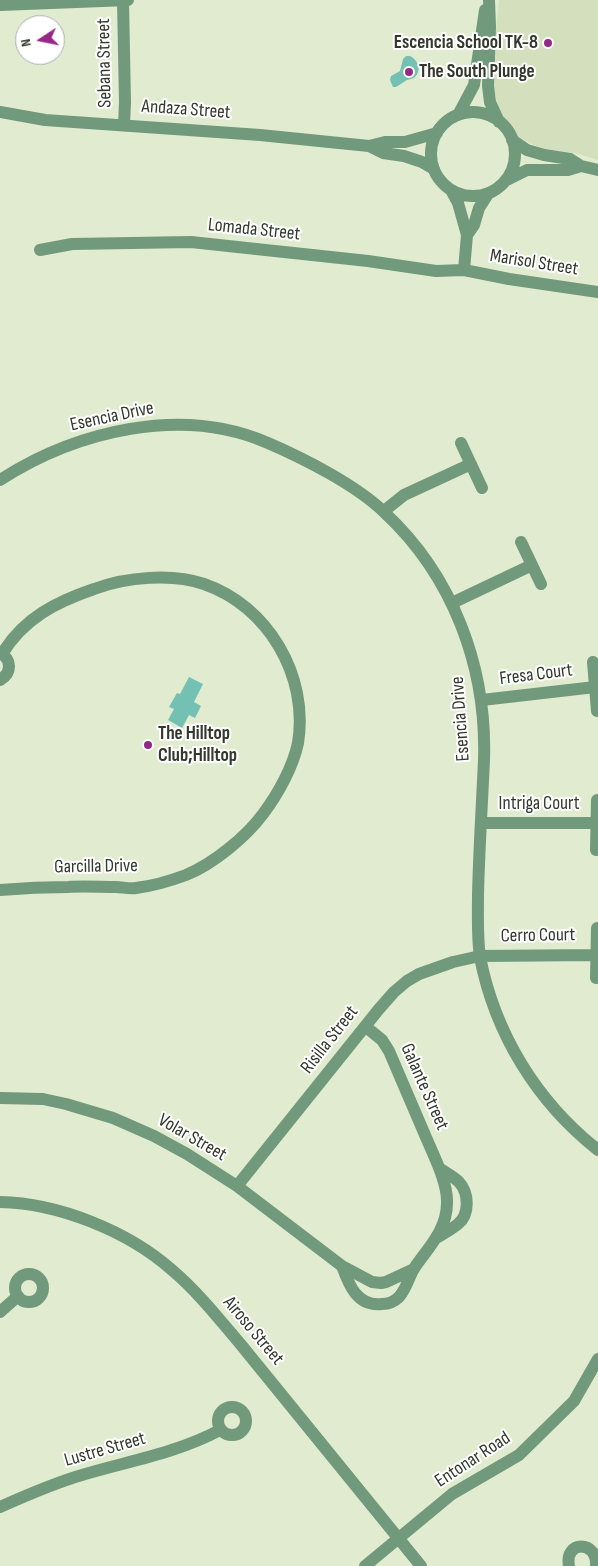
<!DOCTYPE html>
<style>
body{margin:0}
#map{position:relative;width:598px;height:1566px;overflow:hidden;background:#e1ebd0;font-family:"Sofia Sans Condensed",sans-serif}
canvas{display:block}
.north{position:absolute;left:15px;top:15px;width:50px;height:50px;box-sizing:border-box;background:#fff;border:1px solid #adafab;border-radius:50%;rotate:259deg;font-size:14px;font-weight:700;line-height:20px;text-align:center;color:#33372c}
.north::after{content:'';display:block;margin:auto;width:18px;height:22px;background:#962786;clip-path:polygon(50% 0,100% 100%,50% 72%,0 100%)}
</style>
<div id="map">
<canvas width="598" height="1566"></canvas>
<div class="north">N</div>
</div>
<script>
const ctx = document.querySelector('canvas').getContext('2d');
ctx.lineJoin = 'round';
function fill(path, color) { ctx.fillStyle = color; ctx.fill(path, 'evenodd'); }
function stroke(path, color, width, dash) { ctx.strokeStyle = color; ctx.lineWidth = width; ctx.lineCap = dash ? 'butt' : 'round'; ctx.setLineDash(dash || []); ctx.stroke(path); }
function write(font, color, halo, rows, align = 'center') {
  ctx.font = font + ' "Sofia Sans Condensed",sans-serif'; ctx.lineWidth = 4; ctx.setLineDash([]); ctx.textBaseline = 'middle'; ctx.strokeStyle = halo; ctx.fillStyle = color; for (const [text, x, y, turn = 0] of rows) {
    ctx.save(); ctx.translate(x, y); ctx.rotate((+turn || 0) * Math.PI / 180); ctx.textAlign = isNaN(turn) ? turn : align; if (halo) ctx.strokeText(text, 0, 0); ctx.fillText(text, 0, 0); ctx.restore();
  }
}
const built = new Path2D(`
 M499 0H598V160L579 154 543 149 519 138 501 115 492 84 493 61Z`);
const water = new Path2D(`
 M406 56H410C418 60 422 70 415 77 413 79 409 79 407 80 403 82 400 85 396 87H393L390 80 391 76 400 71 403 59Z
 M189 677 203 684 194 702 201 706 195 718 189 715 182 728 168 720 174 709 169 707 177 693 180 694Z`);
const minor = new Path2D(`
 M489 0 490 27 488 86 490 102 499 122
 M123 1 125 102 124 125
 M0 5 128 0
 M0 112 45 120 260 135 369 146 385 142H405L437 133
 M431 154a42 42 0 1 1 84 0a42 42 0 1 1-84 0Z
 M458 115 474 85 485 10
 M512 140 527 150 544 155 570 159 581 166 598 170
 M369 146 383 153 404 156 422 162 434 169
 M505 181 527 170H568L581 166
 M451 190 458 203 467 235 464 270
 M467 235 474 225 479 208 488 194
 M40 250 72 244 191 242 368 261 436 271 464 270 509 279 598 292
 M461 443 482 488
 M0 480C76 431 182 405 268 443 305 459 356 485 384 512 453 576 487 667 484 760 482 805 479 850 478 895 478 915 477 937 480 957 495 1034 537 1102 598 1150
 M384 511 404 495 471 464
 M521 542 541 584
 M452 603 532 565
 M0 653C12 659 12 673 0 680
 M593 662 597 711
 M482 700 595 687
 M481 823H596
 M596 850 597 800
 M0 890C23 888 45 887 68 887 84 886 100 887 116 887 122 887 129 889 136 888 152 886 170 881 186 875 213 864 246 837 263 814 278 794 293 767 298 743 309 676 268 606 204 584 172 573 126 577 94 589 56 602 24 618 2 654
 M596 978 597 928
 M0 1098 43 1099 66 1104 113 1118 154 1136 187 1154 237 1186 342 1266 372 1282 381 1283 386 1282 414 1269
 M237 1186 379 1009 394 992 407 981 419 974 453 962 480 956 596 955
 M0 1202C58 1203 128 1231 172 1270 198 1292 220 1320 242 1346L421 1566
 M438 1237C445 1233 452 1229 458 1224 470 1214 469 1193 459 1182 453 1176 446 1173 439 1168
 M342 1266C349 1285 357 1307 382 1304 389 1304 394 1302 399 1297 407 1288 409 1276 415 1267 429 1247 447 1229 447 1203 448 1183 433 1154 425 1135 413 1107 401 1079 389 1051L382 1040 366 1027
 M15 1288a14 14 0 1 1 28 0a14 14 0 1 1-28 0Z
 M0 1312 18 1296
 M218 1421a14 14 0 1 1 28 0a14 14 0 1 1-28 0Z
 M0 1507C27 1495 54 1483 82 1475 129 1461 177 1453 220 1430
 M365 1566 452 1494 519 1455 574 1401 598 1359
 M569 1566C564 1540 598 1540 596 1566`);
const markers = [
 [548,43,5,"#962786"],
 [409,72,5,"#962786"],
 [148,745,5,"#962786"]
];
const poiNames = [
 ["Escencia School TK-8",538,43,"right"],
 ["The South Plunge",419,72],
 ["The Hilltop",158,734],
 ["Club;Hilltop",158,756]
];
const streetNames = [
 ["Sebana Street",105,63,-91],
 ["Andaza Street",186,110,4],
 ["Lomada Street",254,230,6],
 ["Marisol Street",534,263,9],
 ["Esencia Drive",112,417,-12],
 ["Fresa Court",536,675,-7],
 ["Esencia Drive",461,719,-94],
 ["Intriga Court",539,804],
 ["Garcilla Drive",96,867,-1],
 ["Cerro Court",538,936,-1],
 ["Risilla Street",330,1040,-52],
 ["Galante Street",424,1087,66],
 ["Volar Street",192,1138,30],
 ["Airoso Street",253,1331,50],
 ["Lustre Street",105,1450,-16],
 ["Entonar Road",473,1460,-33]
];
fill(built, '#d4dfbd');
fill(water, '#74c0b2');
stroke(minor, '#71997b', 12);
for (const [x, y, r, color] of markers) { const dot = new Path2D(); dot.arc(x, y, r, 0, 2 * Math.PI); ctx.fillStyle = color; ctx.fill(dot); stroke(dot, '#fff', 2); }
write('bold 19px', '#33372c', '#fff', poiNames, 'left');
write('19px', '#33372c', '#fff', streetNames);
</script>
